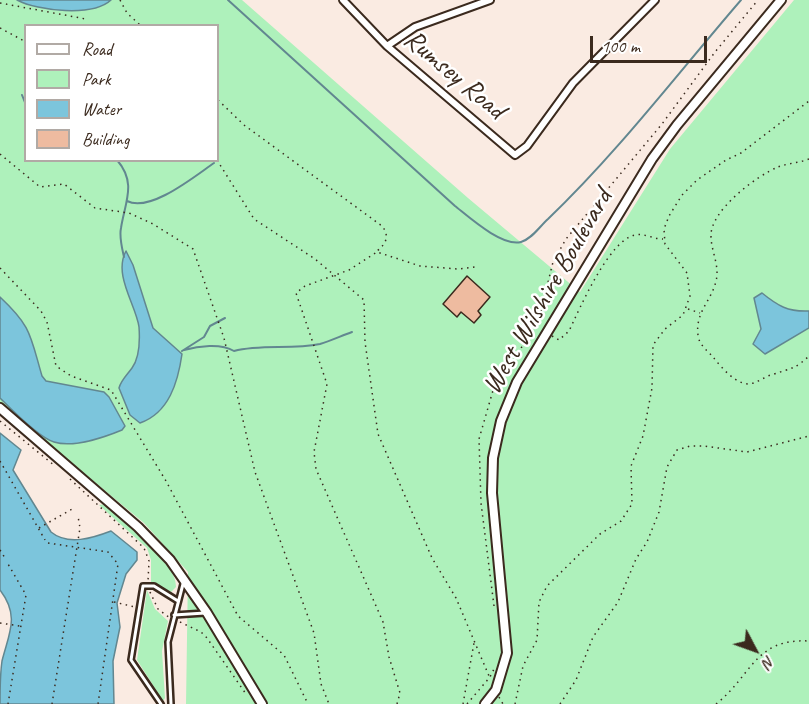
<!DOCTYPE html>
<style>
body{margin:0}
#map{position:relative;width:809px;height:704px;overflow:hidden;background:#faebe2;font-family:Caveat,sans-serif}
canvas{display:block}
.legend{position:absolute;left:24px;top:24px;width:195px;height:138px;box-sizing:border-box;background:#fff;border:2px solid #b1aaa5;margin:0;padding:8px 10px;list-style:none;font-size:18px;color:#3b2a1e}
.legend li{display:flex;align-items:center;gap:12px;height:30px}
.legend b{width:30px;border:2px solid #b1aaa5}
.north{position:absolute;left:725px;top:620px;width:60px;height:60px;-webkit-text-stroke:4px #fff;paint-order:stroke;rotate:131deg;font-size:16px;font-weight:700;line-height:24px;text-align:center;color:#3b2a1e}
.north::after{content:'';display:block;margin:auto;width:21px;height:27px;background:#3b2a1e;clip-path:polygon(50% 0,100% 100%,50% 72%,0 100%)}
.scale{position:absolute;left:590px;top:36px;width:117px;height:27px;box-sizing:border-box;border:3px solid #3b2a1e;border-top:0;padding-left:8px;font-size:18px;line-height:21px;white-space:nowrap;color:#3b2a1e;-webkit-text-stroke:4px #fff;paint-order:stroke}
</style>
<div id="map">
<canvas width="809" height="704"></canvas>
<ul class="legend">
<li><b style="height:8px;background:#fff"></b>Road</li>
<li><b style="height:16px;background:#aef1bb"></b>Park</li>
<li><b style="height:16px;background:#7cc5dc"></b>Water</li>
<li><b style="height:16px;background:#eebba0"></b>Building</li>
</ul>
<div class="north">N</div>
<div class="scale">100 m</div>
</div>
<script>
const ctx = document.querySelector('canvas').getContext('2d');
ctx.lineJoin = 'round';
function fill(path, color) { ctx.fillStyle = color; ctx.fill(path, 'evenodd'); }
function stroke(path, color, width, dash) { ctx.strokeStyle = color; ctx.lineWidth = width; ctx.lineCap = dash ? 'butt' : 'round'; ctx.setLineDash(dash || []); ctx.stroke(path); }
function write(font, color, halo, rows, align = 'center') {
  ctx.font = font + ' Caveat,sans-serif'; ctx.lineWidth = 5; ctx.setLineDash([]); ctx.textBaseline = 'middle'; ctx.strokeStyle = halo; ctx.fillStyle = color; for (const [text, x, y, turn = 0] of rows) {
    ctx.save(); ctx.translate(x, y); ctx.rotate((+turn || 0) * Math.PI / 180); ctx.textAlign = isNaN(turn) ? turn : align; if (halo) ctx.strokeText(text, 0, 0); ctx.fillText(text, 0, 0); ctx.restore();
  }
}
const green = new Path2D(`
 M0 0H242L468 198 580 292 670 149 794 0H809V704H186L188 572 144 523 0 404ZM26 26H218V160H26Z
 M106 504C124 520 178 563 176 587L171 592 151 582V560L147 548 99 505Z
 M147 590 155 609 168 621 162 651 165 698 163 701 137 660Z`);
const water = new Path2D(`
 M17 0H111C93 17 38 11 17 0Z
 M126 251 133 265 153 328 182 354C178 382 169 413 140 423L130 415 119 388C121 380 127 375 132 368 140 357 140 341 139 327 136 305 113 275 126 251Z
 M762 293C778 306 788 312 809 311V328L765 354 753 344 761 329 754 298Z
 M0 297C32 327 30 335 42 376L46 381 104 392 109 397 125 426 122 430C105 437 73 448 54 442 39 438 11 409 0 398Z
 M0 433 21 450 13 470 51 532C68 546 93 538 111 531L137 552V560L126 574 117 603 120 627 113 661 114 704H0C0 690 0 675 2 661 9 633 20 616 0 590Z`);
const stream = new Path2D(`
 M228 0 455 206C469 217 502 247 521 242 532 239 540 226 548 219 618 152 678 73 741 0
 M22 95 26 105
 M117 160C137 183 125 202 121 228 119 237 122 248 124 257
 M127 201C150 213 195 176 214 163
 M184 350C198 346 221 343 234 351 262 344 291 350 320 344 330 341 341 336 352 332
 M182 351 204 337 210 326 225 318`);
const building = new Path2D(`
 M467 276 490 297 478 311 481 315 474 323 461 312 457 317 443 304Z`);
const path = new Path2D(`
 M120 0 127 13 141 26
 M0 3 86 19
 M0 28 26 42
 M218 100 244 125 382 226C390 236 386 244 377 251
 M0 154 40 187 64 184 95 208 129 213 153 224 193 249 224 338 255 472 314 633 321 684 329 704
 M809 159C799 163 788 163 778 167 756 176 710 211 711 236 711 251 720 266 716 281 712 300 695 312 698 335 699 345 707 350 713 357 721 367 735 384 749 384 758 383 765 376 774 374 792 368 795 369 809 356
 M217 160 254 219 315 259 364 300 365 342 378 434 432 558 456 598 489 676
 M0 268 41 311 47 322 56 366 71 376 111 390 166 481 238 616 284 655 308 704
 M688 309 700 313
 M552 336 559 340 569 331C580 308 609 240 635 235 645 233 653 239 663 239
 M0 421 55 466
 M0 461 45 540
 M70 479 144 548 149 561 148 581
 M39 528 72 509
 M48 543 108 552 118 564 98 704
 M0 550 5 558
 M150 592 158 609 170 618
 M114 602 135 607
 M494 606 481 503 479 439 496 380 528 339 540 315 553 262 566 239 662 124 715 52 758 0
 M180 622 201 632 207 638 246 694
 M0 623 20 626
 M499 697 503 704
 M8 704 26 595 8 564
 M52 704 80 528 78 516
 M397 704 400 693 389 657 383 622 316 469 314 452 327 384 296 293 305 286 349 270 377 252 420 266 458 269 475 267
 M463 704 474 643
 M467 704 490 677 494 669
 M515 704 523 666 537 640 539 602 547 586 600 534 621 521 632 504 631 466 643 436 652 388 653 345 665 329 683 315 690 296 687 273 665 244 664 229 669 216 682 195 697 180 726 160 741 153 809 101
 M560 704 576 680 593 637 618 602 636 559 647 542 659 512 667 467 677 450 690 446H704L747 452 809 436
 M716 704C752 676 754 638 809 641`);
const service = new Path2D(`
 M174 615 205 613
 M161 704 131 660 143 586H154L178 601
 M171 704 168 642 183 584`);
const minor = new Path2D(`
 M343 0 387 46 515 155 527 146 573 83 655 0
 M387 46 415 27 490 0`);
const tertiary = new Path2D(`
 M0 408 138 527 170 560 207 613 262 704
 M485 704 496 690 507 653 492 493 493 458 501 421 517 382 652 159 677 125 781 0`);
const streetNames = [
 ["Rumsey Road",454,75,40],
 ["West Wilshire Boulevard",548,292,-60]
];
fill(green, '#aef1bb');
fill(water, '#7cc5dc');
stroke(water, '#628790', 1.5);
stroke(stream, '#628790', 2);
fill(building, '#eebba0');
stroke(building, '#3b2a1e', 1.5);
stroke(service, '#3b2a1e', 8);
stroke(minor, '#3b2a1e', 10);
stroke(tertiary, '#3b2a1e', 12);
stroke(path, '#3b2a1e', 1.5, [1.5, 4.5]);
stroke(service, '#fff', 3);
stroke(minor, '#fff', 6);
stroke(tertiary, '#fff', 8);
write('28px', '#3b2a1e', '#fff', streetNames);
</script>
